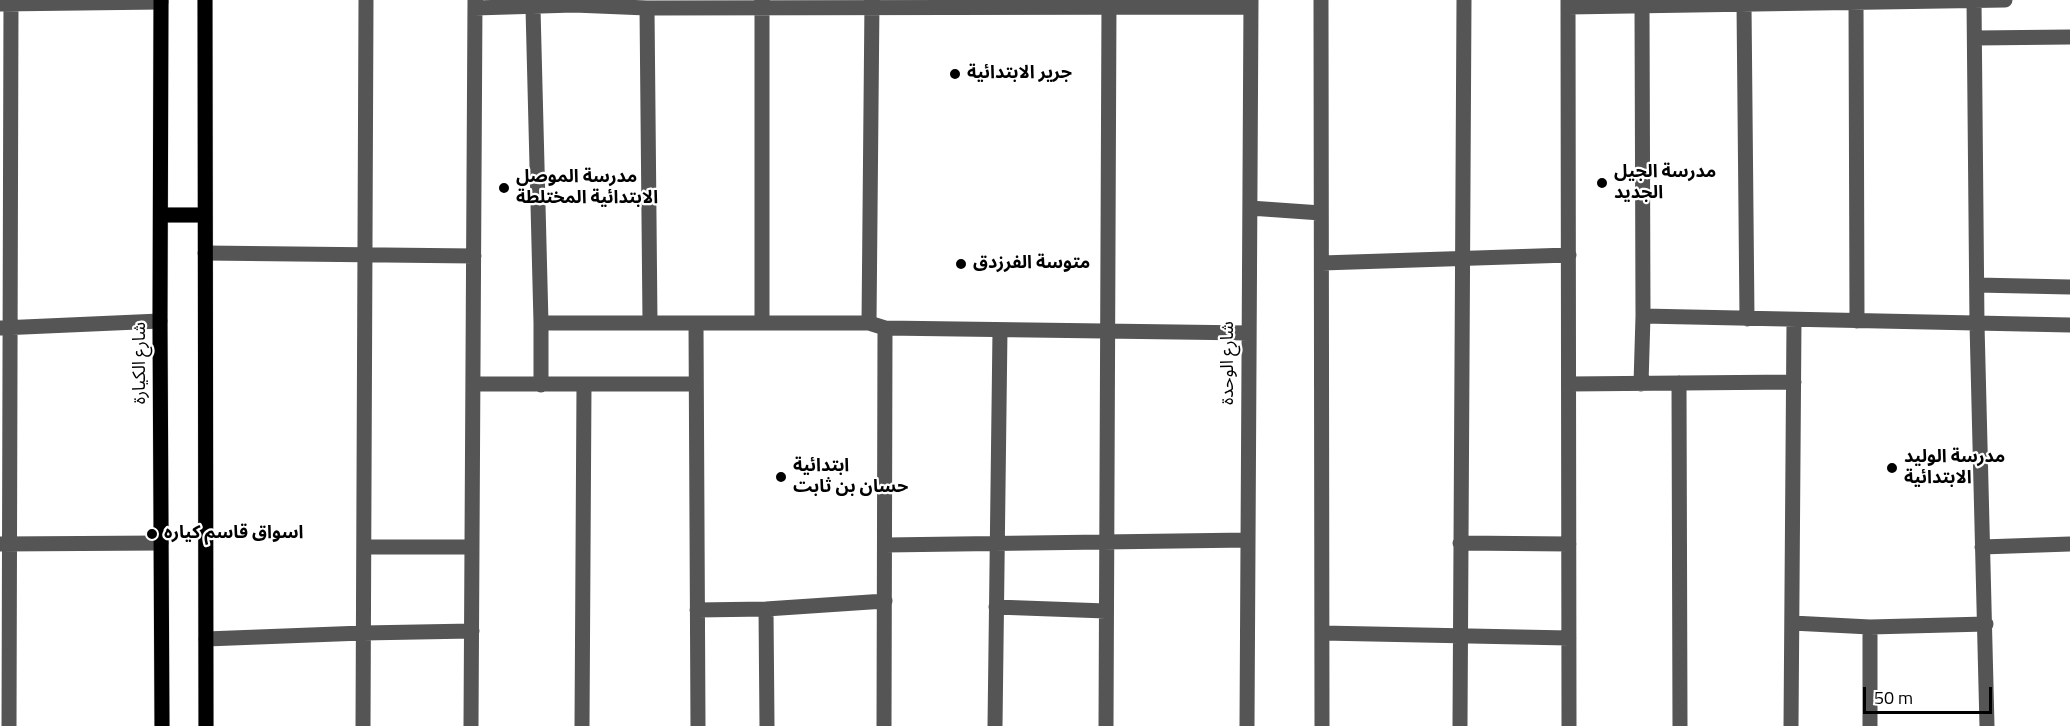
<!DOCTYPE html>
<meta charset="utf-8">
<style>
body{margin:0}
#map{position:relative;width:2070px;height:726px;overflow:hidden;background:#fff;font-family:"Titillium Web",sans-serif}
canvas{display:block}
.scale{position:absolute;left:1863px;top:687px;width:129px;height:27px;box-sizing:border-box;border:3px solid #000;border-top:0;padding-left:8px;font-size:18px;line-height:21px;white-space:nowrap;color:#000;-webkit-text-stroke:4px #fff;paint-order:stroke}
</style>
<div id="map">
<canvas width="2070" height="726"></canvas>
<div class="scale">50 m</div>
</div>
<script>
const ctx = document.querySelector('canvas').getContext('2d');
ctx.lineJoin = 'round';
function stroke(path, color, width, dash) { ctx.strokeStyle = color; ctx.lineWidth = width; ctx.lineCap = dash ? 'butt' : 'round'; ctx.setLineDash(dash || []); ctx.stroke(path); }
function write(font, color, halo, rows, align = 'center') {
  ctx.font = font + ' "Titillium Web","Noto Sans Arabic",sans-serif'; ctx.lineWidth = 4.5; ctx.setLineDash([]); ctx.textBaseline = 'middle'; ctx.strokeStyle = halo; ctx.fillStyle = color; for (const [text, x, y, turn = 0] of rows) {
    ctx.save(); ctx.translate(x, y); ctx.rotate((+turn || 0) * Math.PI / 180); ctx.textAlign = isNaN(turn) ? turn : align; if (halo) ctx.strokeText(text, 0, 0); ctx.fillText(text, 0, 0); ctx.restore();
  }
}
const minor = new Path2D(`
 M1321 0 1322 726
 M1568 0 1569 726
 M1856 0 1857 321
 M1974 0 1977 324 1987 726
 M0 4 161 2
 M1744 4 1747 319
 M1568 7 2005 0
 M475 8 574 5 647 8 1251 7
 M533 8 541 323V385
 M647 8 650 323
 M1975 38 2070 37
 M1250 208 1321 213
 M205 253 474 256
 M1322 263 1569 255
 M1977 285 2070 287
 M1643 316 2070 325
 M541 323H869L885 328 1249 333
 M696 323 698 726
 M762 323V0
 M869 323 872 0
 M1 328 160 321
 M1679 383 1680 726
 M473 384H696
 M1569 384 1794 382
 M1641 384 1643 316 1642 6
 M1460 543 1569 544
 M0 544 161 543
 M885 545 1248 540
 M364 547H471
 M1982 547 2070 544
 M996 607 1106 611
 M766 609 767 726
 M697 610 766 609 885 601
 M1792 623 1870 627 1986 624
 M1870 627V726
 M1322 633 1569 638
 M206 639 363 633 472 631
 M9 726 11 0
 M363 726 366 0
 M471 726 475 0
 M582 726 584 385
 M884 726 885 328
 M995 726 1000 330
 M1106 726 1109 0
 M1247 726 1251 0
 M1460 726 1464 0
 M1791 726 1794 320`);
const major = new Path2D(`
 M161 0 160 321 162 726
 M205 0 206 726
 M162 215H205`);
const markers = [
 [955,74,6,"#000"],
 [1602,183,6,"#000"],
 [504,188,6,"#000"],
 [961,264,6,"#000"],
 [1892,468,6,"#000"],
 [781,477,6,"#000"],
 [152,534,6,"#000"]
];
const poiNames = [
 ["جرير الابتدائية",967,74],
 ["مدرسة الجيل",1614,173],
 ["الجديد",1614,194],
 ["مدرسة الموصل",516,178],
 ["الابتدائية المختلطة",516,199],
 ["متوسة الفرزدق",973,264],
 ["مدرسة الوليد",1904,458],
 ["الابتدائية",1904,479],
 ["ابتدائية",793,467],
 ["حسان بن ثابت",793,488],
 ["اسواق قاسم كياره",164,534]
];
const streetNames = [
 ["شارع الكيارة",141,363,-90],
 ["شارع الوحدة",1229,363,-90]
];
stroke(major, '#dbdbdb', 16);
stroke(minor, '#555', 15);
stroke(major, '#000', 15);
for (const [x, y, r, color] of markers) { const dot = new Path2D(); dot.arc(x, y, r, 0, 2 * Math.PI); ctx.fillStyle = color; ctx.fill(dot); stroke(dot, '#fff', 2); }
write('bold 18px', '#000', '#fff', poiNames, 'left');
write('18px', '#000', '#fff', streetNames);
</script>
